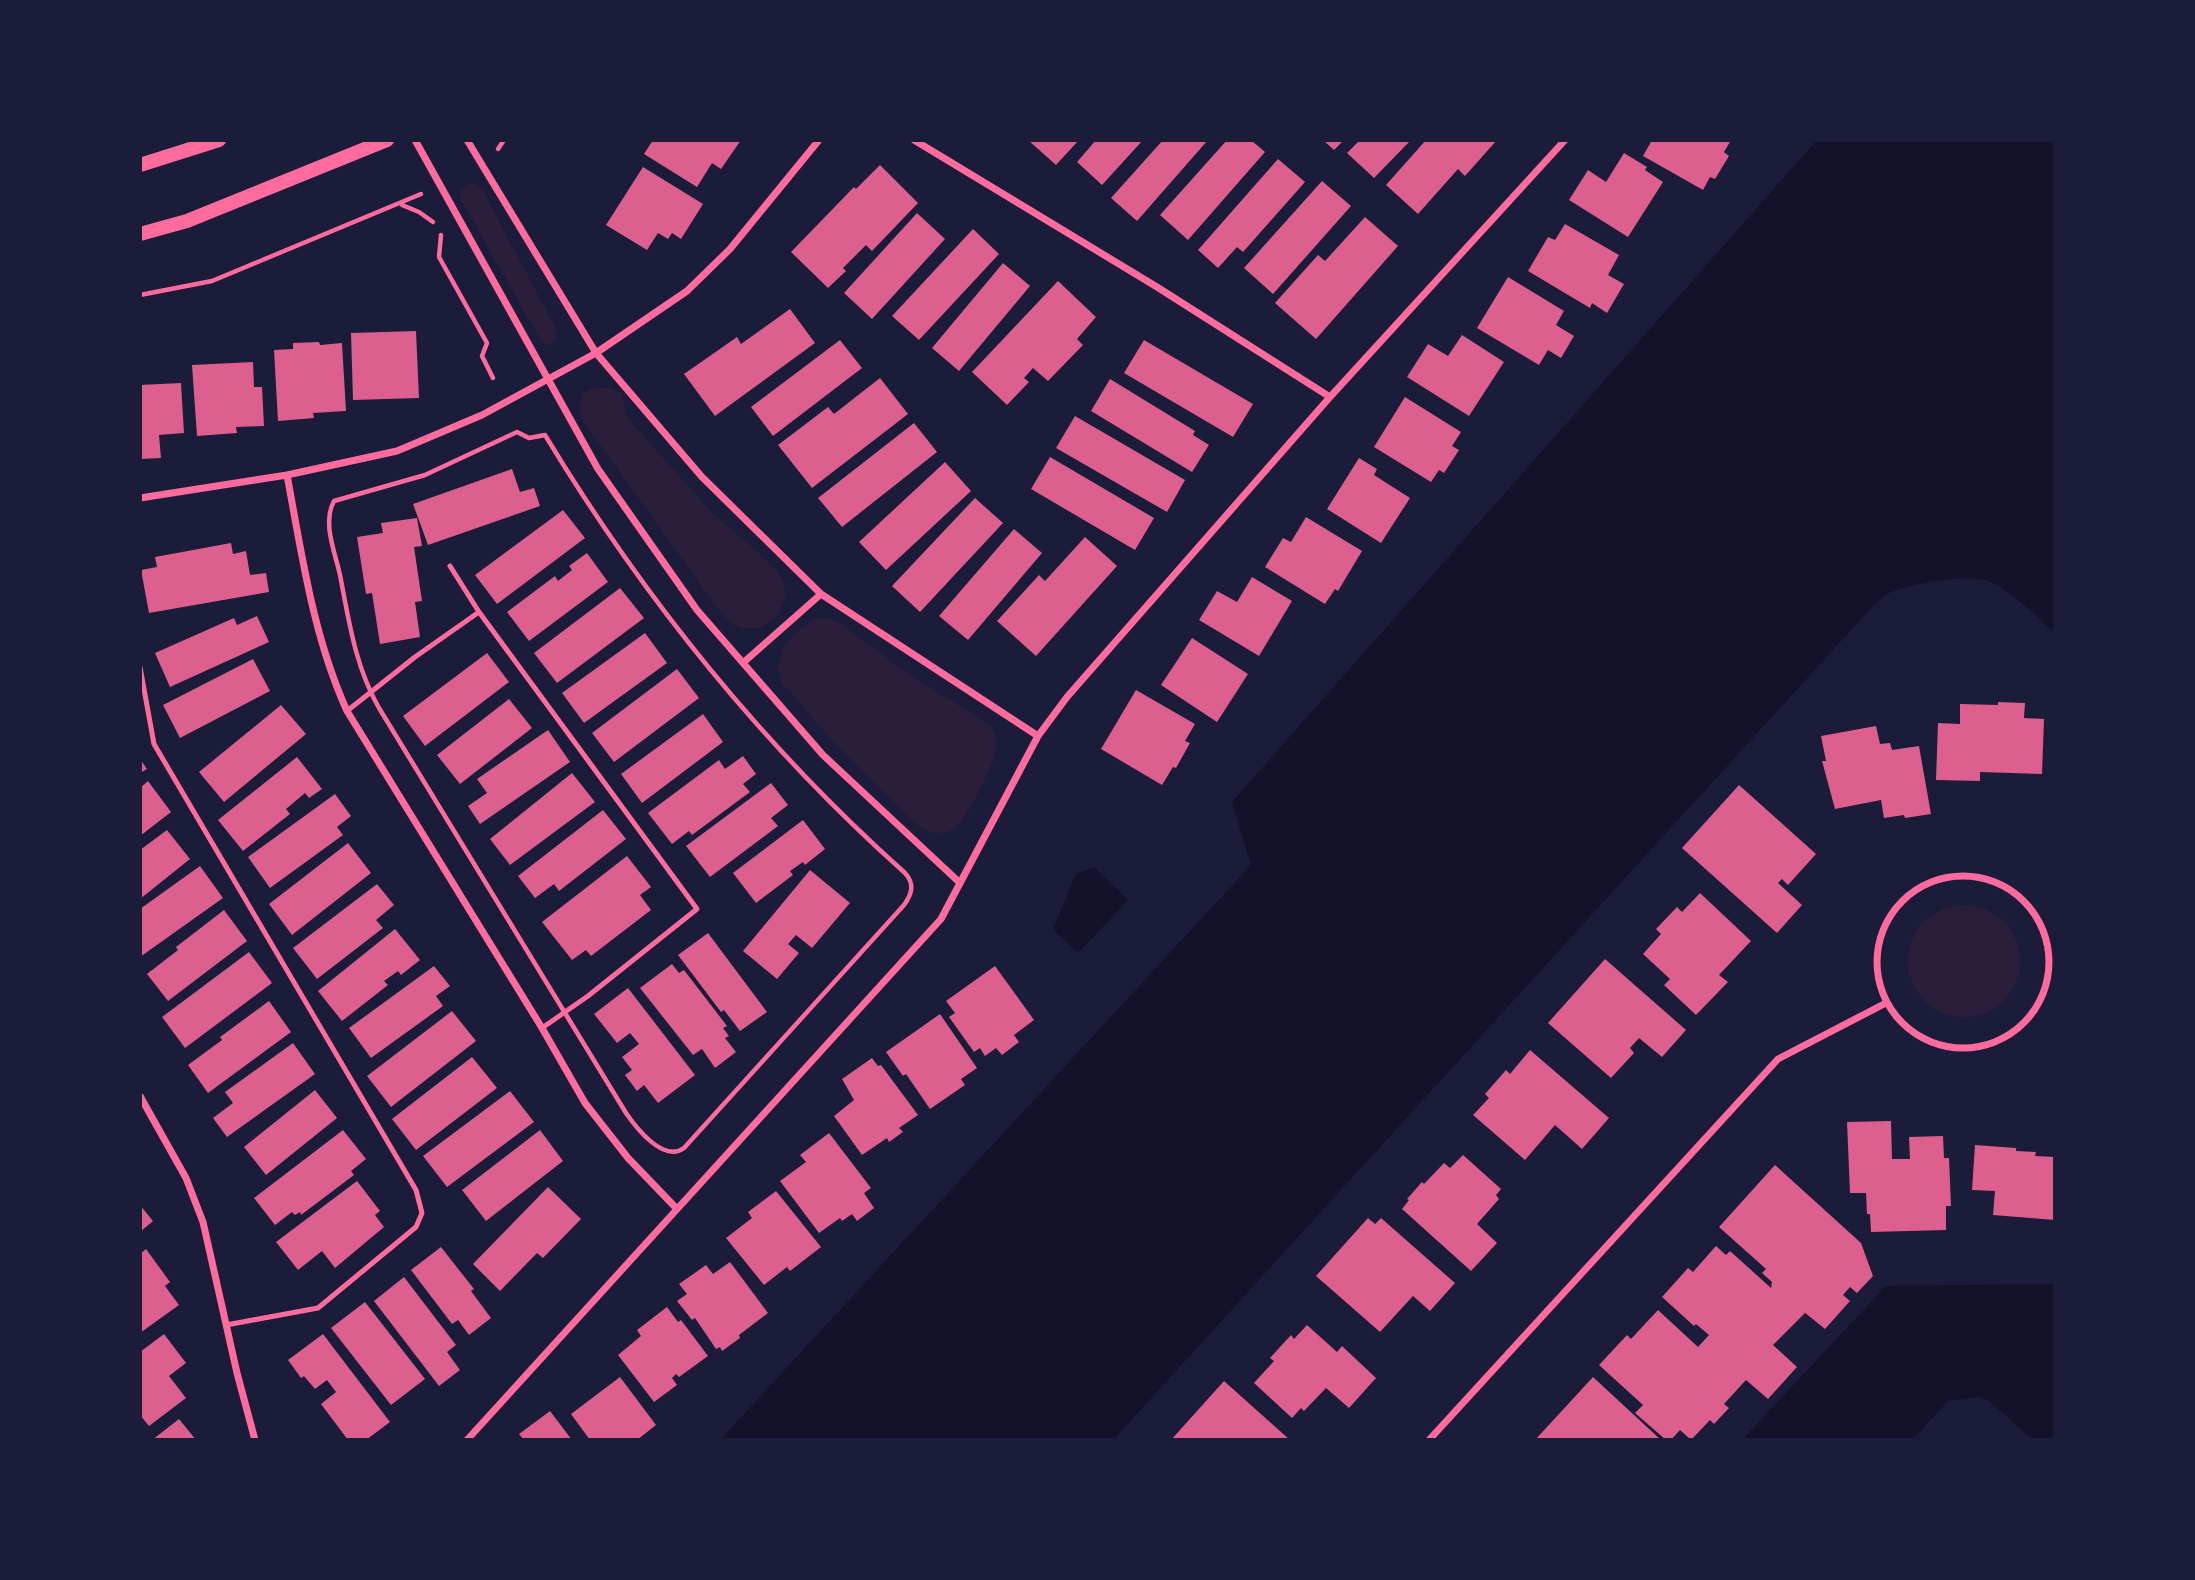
<!DOCTYPE html>
<style>
body{margin:0}
#map{position:relative;width:2195px;height:1580px;overflow:hidden;background:#1b1b3a;font-family:"Varela Round",sans-serif}
canvas{display:block}
.frame{position:absolute;inset:0;border:142px solid #1b1b3a;pointer-events:none}
</style>
<div id="map">
<canvas width="2195" height="1580"></canvas>
<div class="frame"></div>
</div>
<script>
const ctx = document.querySelector('canvas').getContext('2d');
ctx.lineJoin = 'round';
function fill(path, color) { ctx.fillStyle = color; ctx.fill(path, 'evenodd'); }
function stroke(path, color, width, dash) { ctx.strokeStyle = color; ctx.lineWidth = width; ctx.lineCap = dash ? 'butt' : 'round'; ctx.setLineDash(dash || []); ctx.stroke(path); }
const green = new Path2D(`
 M470 184H475L482 188 557 331 556 340 550 345 545 344 540 339 461 200V190Z
 M594 387 610 388 622 393 626 415 630 421C661 454 689 490 722 521 738 537 775 561 783 582 793 609 765 638 737 626 725 621 716 605 708 595L583 421C578 411 579 402 583 392Z
 M816 618H830L841 624 905 671 991 726C995 734 998 743 995 753 992 768 965 823 952 830 939 836 926 832 916 824L838 747 781 682 778 667 782 650 796 632Z
 M1908 961a56 56 0 1 1 112 0a56 56 0 1 1-112 0Z`);
const water = new Path2D(`
 M1817 140H2055V633C2035 615 2015 594 1991 582 1971 572 1909 584 1889 593 1882 597 1877 602 1872 607L1113 1440H720L1251 865 1232 802Z
 M1094 867 1128 900 1078 953 1053 929 1076 874Z
 M2055 1284V1440H2033L1988 1400 1978 1397 1948 1401 1912 1440H1742L1886 1286Z`);
const building = new Path2D(`
 M653 140H741L721 169 712 163 697 187 644 154Z
 M1028 140H1079L1056 165Z
 M1096 140H1143L1102 185 1077 162Z
 M1163 140H1208L1137 221 1111 198Z
 M1227 140H1251L1265 152 1188 240 1160 215Z
 M1323 140H1344L1334 150Z
 M1360 140H1411L1374 178 1347 153Z
 M1426 140H1497L1465 176 1458 169 1418 214 1386 185Z
 M1652 140H1731L1724 152 1729 156 1715 179 1710 177 1703 190 1643 156Z
 M1624 153 1647 167 1645 170 1663 182 1628 237 1569 200 1588 170 1606 182Z
 M1278 159 1305 182 1243 252 1237 247 1218 268 1198 250Z
 M880 165 918 203 872 251 866 245 843 268 846 271 828 288 791 252 854 187 856 189Z
 M643 167 703 204 681 239 672 233 668 239 658 233 647 250 606 225Z
 M1322 181 1351 206 1273 294 1244 268Z
 M917 213 945 239 872 319 844 293Z
 M1365 217 1398 246 1316 339 1275 303 1318 255 1325 261Z
 M1565 224 1619 255 1608 275 1624 284 1607 313 1592 303 1590 308 1528 271 1548 237 1555 240Z
 M973 229 999 254 919 340 892 316Z
 M1003 263 1030 286 959 371 932 348Z
 M1508 277 1564 311 1556 325 1574 336 1561 358 1548 350 1539 365 1477 328Z
 M1058 281 1096 317 1077 339 1083 345 1048 381 1033 368 1024 378 1029 382 1007 405 972 372Z
 M790 309 815 343 715 416 684 374 737 337 741 344Z
 M416 331 419 398 353 400 351 333Z
 M1462 335 1504 362 1469 416 1407 377 1428 344 1448 356Z
 M840 340 862 368 773 436 751 407Z
 M1144 340 1253 404 1233 437 1124 373Z
 M319 342 320 345 342 343 346 411 313 413 314 418 278 421 274 350 293 349V343Z
 M253 362 254 387H262L264 426 236 427 237 433 197 436 192 365Z
 M880 378 908 414 812 488 778 445 828 407 834 414Z
 M1110 379 1195 431 1193 435 1209 445 1192 472 1091 411Z
 M181 383 184 433 159 435 161 458 140 459V385Z
 M1405 397 1461 432 1452 446 1459 450 1444 473 1439 470 1431 482 1374 447Z
 M1075 416 1185 480 1167 512 1056 448Z
 M914 423 937 452 842 527 818 498Z
 M1050 457 1154 518 1135 550 1031 489Z
 M1359 458 1377 469 1374 475 1410 498 1381 543 1327 509Z
 M945 462 971 491 886 570 859 542Z
 M512 469 520 492 534 488 540 506 428 545 413 504Z
 M975 498 1003 523 920 612 892 586Z
 M563 510 585 538 497 604 475 575Z
 M1306 517 1362 551 1338 591 1335 589 1325 604 1265 567 1283 538 1291 542Z
 M417 518 422 546 414 547 422 601 415 602 420 637 380 644 372 593 366 594 357 537 383 533 381 523Z
 M1014 529 1042 553 968 640 939 616Z
 M1085 537 1117 566 1036 656 997 621 1039 575 1045 581Z
 M231 543 233 554 246 551 250 575 266 573 269 592 149 613 141 570 157 567 155 557Z
 M587 553 608 582 529 641 507 612 555 576 558 581 572 570 569 566Z
 M1252 577 1292 601 1259 656 1199 620 1217 591 1237 602Z
 M620 588 644 618 557 683 534 653Z
 M257 616 269 642 170 687 155 653 234 618 237 625Z
 M645 633 667 663 584 723 562 693Z
 M1192 638 1248 674 1217 722 1161 685Z
 M487 653 509 682 425 746 403 716Z
 M253 659 270 691 180 738 163 705Z
 M677 669 699 698 614 762 592 733Z
 M1136 690 1195 724 1185 741 1190 743 1176 768 1173 767 1162 785 1101 749Z
 M509 699 532 728 460 784 437 755Z
 M1998 702 2025 703 2024 718 2044 719 2042 774 1980 772V781L1936 780 1938 723 1960 724V704L1998 705Z
 M281 705 306 734 224 802 199 772Z
 M703 714 723 742 642 803 621 774Z
 M1876 726 1880 744 1890 743 1892 750 1919 746 1931 814 1905 818 1904 815 1884 818 1881 800 1835 809 1822 761H1826L1821 736Z
 M548 730 570 762 480 824 468 806 487 793 477 779Z
 M743 756 756 774 743 784 750 792 692 835 689 831 672 844 648 813 719 760 725 769Z
 M297 757 322 789 309 798 305 793 286 809 290 814 243 851 218 820Z
 M140 759 147 769 140 773Z
 M572 773 595 802 510 865 490 839Z
 M148 781 171 812 140 836V788Z
 M771 783 788 805 771 818 778 826 710 877 686 846Z
 M1739 785 1816 854 1788 885 1782 879 1778 883 1802 905 1777 933 1682 848Z
 M335 794 351 816 337 827 343 835 270 888 248 857Z
 M603 810 626 839 559 891 554 884 535 898 518 876Z
 M803 820 825 849 805 865 803 862 790 871 793 875 756 903 733 873Z
 M167 830 190 859 140 899V850Z
 M348 843 371 873 292 935 269 904Z
 M627 856 651 887 640 895 651 910 591 956 586 950 572 960 542 922Z
 M200 866 223 898 140 957V909Z
 M810 870 850 903 812 948 796 935 788 944 799 953 777 979 743 951Z
 M377 884 394 905 376 920 383 928 317 979 293 948Z
 M1700 893 1751 941 1719 975 1728 982 1696 1015 1664 985 1670 979 1643 954 1661 934 1656 929 1677 907 1682 912Z
 M224 910 247 941 168 1001 147 974 178 950 176 947Z
 M395 929 420 960 401 975 398 971 384 981 388 985 342 1021 318 991Z
 M708 933 767 1012 740 1031 724 1010 721 1012 678 955Z
 M249 952 272 983 185 1048 162 1017Z
 M1605 959 1686 1030 1662 1057 1639 1038 1630 1048 1634 1053 1611 1078 1548 1023Z
 M672 964 679 973 684 970 727 1026 723 1028 729 1036 725 1038 736 1052 715 1068 702 1049 693 1055 640 988Z
 M434 966 450 986 436 996 443 1006 371 1058 349 1028Z
 M995 966 1034 1020 1014 1035 1019 1042 1002 1055 996 1048 985 1056 980 1048 974 1052 949 1017 955 1013 946 1001Z
 M628 988 695 1075 658 1103 644 1085 637 1091 625 1075 632 1070 622 1057 639 1044 630 1033 617 1043 594 1014Z
 M269 1001 291 1032 208 1093 188 1065 222 1040 220 1037Z
 M452 1011 476 1041 391 1107 367 1076Z
 M940 1014 977 1068 961 1079 965 1085 930 1109 906 1074 903 1076 886 1052Z
 M293 1043 315 1074 227 1137 213 1118 233 1103 225 1092Z
 M1530 1050 1609 1118 1582 1149 1555 1125 1525 1160 1473 1115 1489 1098 1485 1094 1506 1070 1510 1074Z
 M472 1057 497 1088 416 1150 392 1119Z
 M872 1058 878 1066 881 1065 918 1115 899 1128 903 1132 889 1142 887 1138 862 1155 834 1116 854 1100 842 1079Z
 M315 1090 337 1118 266 1175 244 1147Z
 M510 1091 534 1122 447 1187 423 1156Z
 M1891 1121 1892 1159H1910L1909 1137 1943 1136 1944 1158H1949L1951 1206H1946V1230L1871 1232 1870 1214H1867L1866 1193H1850L1847 1122Z
 M343 1130 366 1159 351 1171 354 1175 301 1215 300 1212 295 1215 292 1212 275 1225 254 1198Z
 M540 1130 563 1161 486 1221 462 1190Z
 M829 1133 871 1188 864 1193 874 1208 857 1221 852 1214 842 1221 840 1218 819 1233 780 1181 806 1162 800 1155Z
 M1975 1145 2016 1148V1151L2036 1152 2035 1156 2055 1157V1220L1993 1215 1995 1191 1972 1190Z
 M1463 1155 1501 1189 1496 1195 1499 1199 1477 1224 1497 1243 1471 1271 1402 1209 1409 1200 1407 1199 1422 1182 1424 1184 1444 1163 1450 1168Z
 M1775 1165 1861 1243 1873 1276 1857 1293 1850 1287 1843 1295 1850 1301 1825 1329 1799 1308 1805 1313 1773 1345 1797 1367 1768 1399 1746 1380 1724 1404 1729 1408 1714 1424 1710 1420 1691 1440 1680 1430 1671 1440H1666L1635 1413 1643 1405 1599 1365 1627 1335 1631 1339 1658 1310 1698 1347 1709 1335 1696 1324 1694 1326 1662 1297 1688 1268 1693 1272 1716 1246 1726 1255 1730 1251 1771 1288 1772 1282 1762 1273 1766 1269 1719 1227Z
 M357 1181 380 1211 375 1215 384 1227 335 1268 322 1251 298 1270 276 1242Z
 M548 1187 581 1219 543 1258 537 1253 500 1291 473 1264Z
 M776 1191 821 1247 790 1271 787 1267 764 1285 726 1238 752 1218 748 1212Z
 M140 1205 153 1221 140 1232Z
 M1368 1218 1375 1224 1381 1218 1455 1283 1430 1311 1413 1296 1380 1332 1316 1276Z
 M441 1247 474 1289 471 1291 491 1318 469 1335 458 1320 452 1324 411 1270Z
 M146 1249 170 1282 165 1286 179 1305 140 1333V1254Z
 M730 1262 768 1313 739 1335 740 1338 722 1351 720 1347 716 1349 695 1318 692 1320 677 1301 687 1294 679 1284 706 1265 713 1274Z
 M404 1277 456 1345 447 1352 460 1370 439 1386 374 1301Z
 M365 1302 425 1379 391 1405 331 1328Z
 M667 1307 678 1322 681 1320 708 1356 679 1377 676 1374 672 1378 677 1385 654 1402 618 1355 641 1336 637 1330Z
 M1307 1325 1337 1352 1342 1346 1376 1378 1349 1408 1326 1388 1304 1411 1301 1408 1292 1418 1254 1383 1274 1361 1270 1358 1291 1335 1294 1339Z
 M164 1334 186 1363 169 1376 186 1398 149 1426 140 1415V1352Z
 M323 1334 390 1422 366 1440H348L321 1404 336 1392 327 1380 315 1389 304 1376 301 1378 288 1360Z
 M620 1377 656 1425 637 1440H590L571 1414Z
 M1593 1377 1661 1440H1535Z
 M1224 1381 1290 1440H1171Z
 M550 1411 572 1440H524L519 1434Z
 M179 1419 196 1440H152Z`);
const path = new Path2D(`
 M498 149 504 140
 M402 205 419 212 433 222
 M441 235 439 257 487 343 482 356 493 378
 M140 295 212 281 421 194
 M517 432 529 438 545 435C643 597 763 746 905 873 915 884 912 894 904 905L684 1148C664 1163 637 1129 626 1113L379 708C355 666 349 621 340 575 335 552 322 523 334 501L425 475Z`);
const service = new Path2D(`
 M450 566 479 612 697 909 588 996 542 1028
 M140 667 154 744 416 1190 422 1213 416 1227 318 1308 226 1325
 M347 711 415 657 479 612`);
const minor = new Path2D(`
 M415 140 598 469 697 610 823 755 959 882
 M467 140 596 353 702 477 821 594 1038 736
 M914 140 1157 287 1330 397
 M287 475C302 555 313 636 347 711L542 1028 585 1103 628 1158 677 1209
 M140 498 287 475 397 451 482 415 596 353 687 291 730 249 819 140
 M744 662 821 594
 M1877 962a86 86 0 1 1 172 0a86 86 0 1 1-172 0Z
 M140 1096 186 1178 203 1222 237 1373 255 1440
 M467 1440 941 919 1038 736 1067 697 1330 397 1565 140
 M1429 1440 1778 1059 1886 1003`);
const secondary = new Path2D(`
 M140 165 219 140
 M140 234 187 221 387 140`);
fill(green, '#2a1e3b');
fill(water, '#12122b');
fill(building, '#dd5f8e');
stroke(path, '#ff6b9d', 4.5);
stroke(service, '#ff6b9d', 5);
stroke(minor, '#ff6b9d', 7);
stroke(secondary, '#ff6b9d', 14);
</script>
